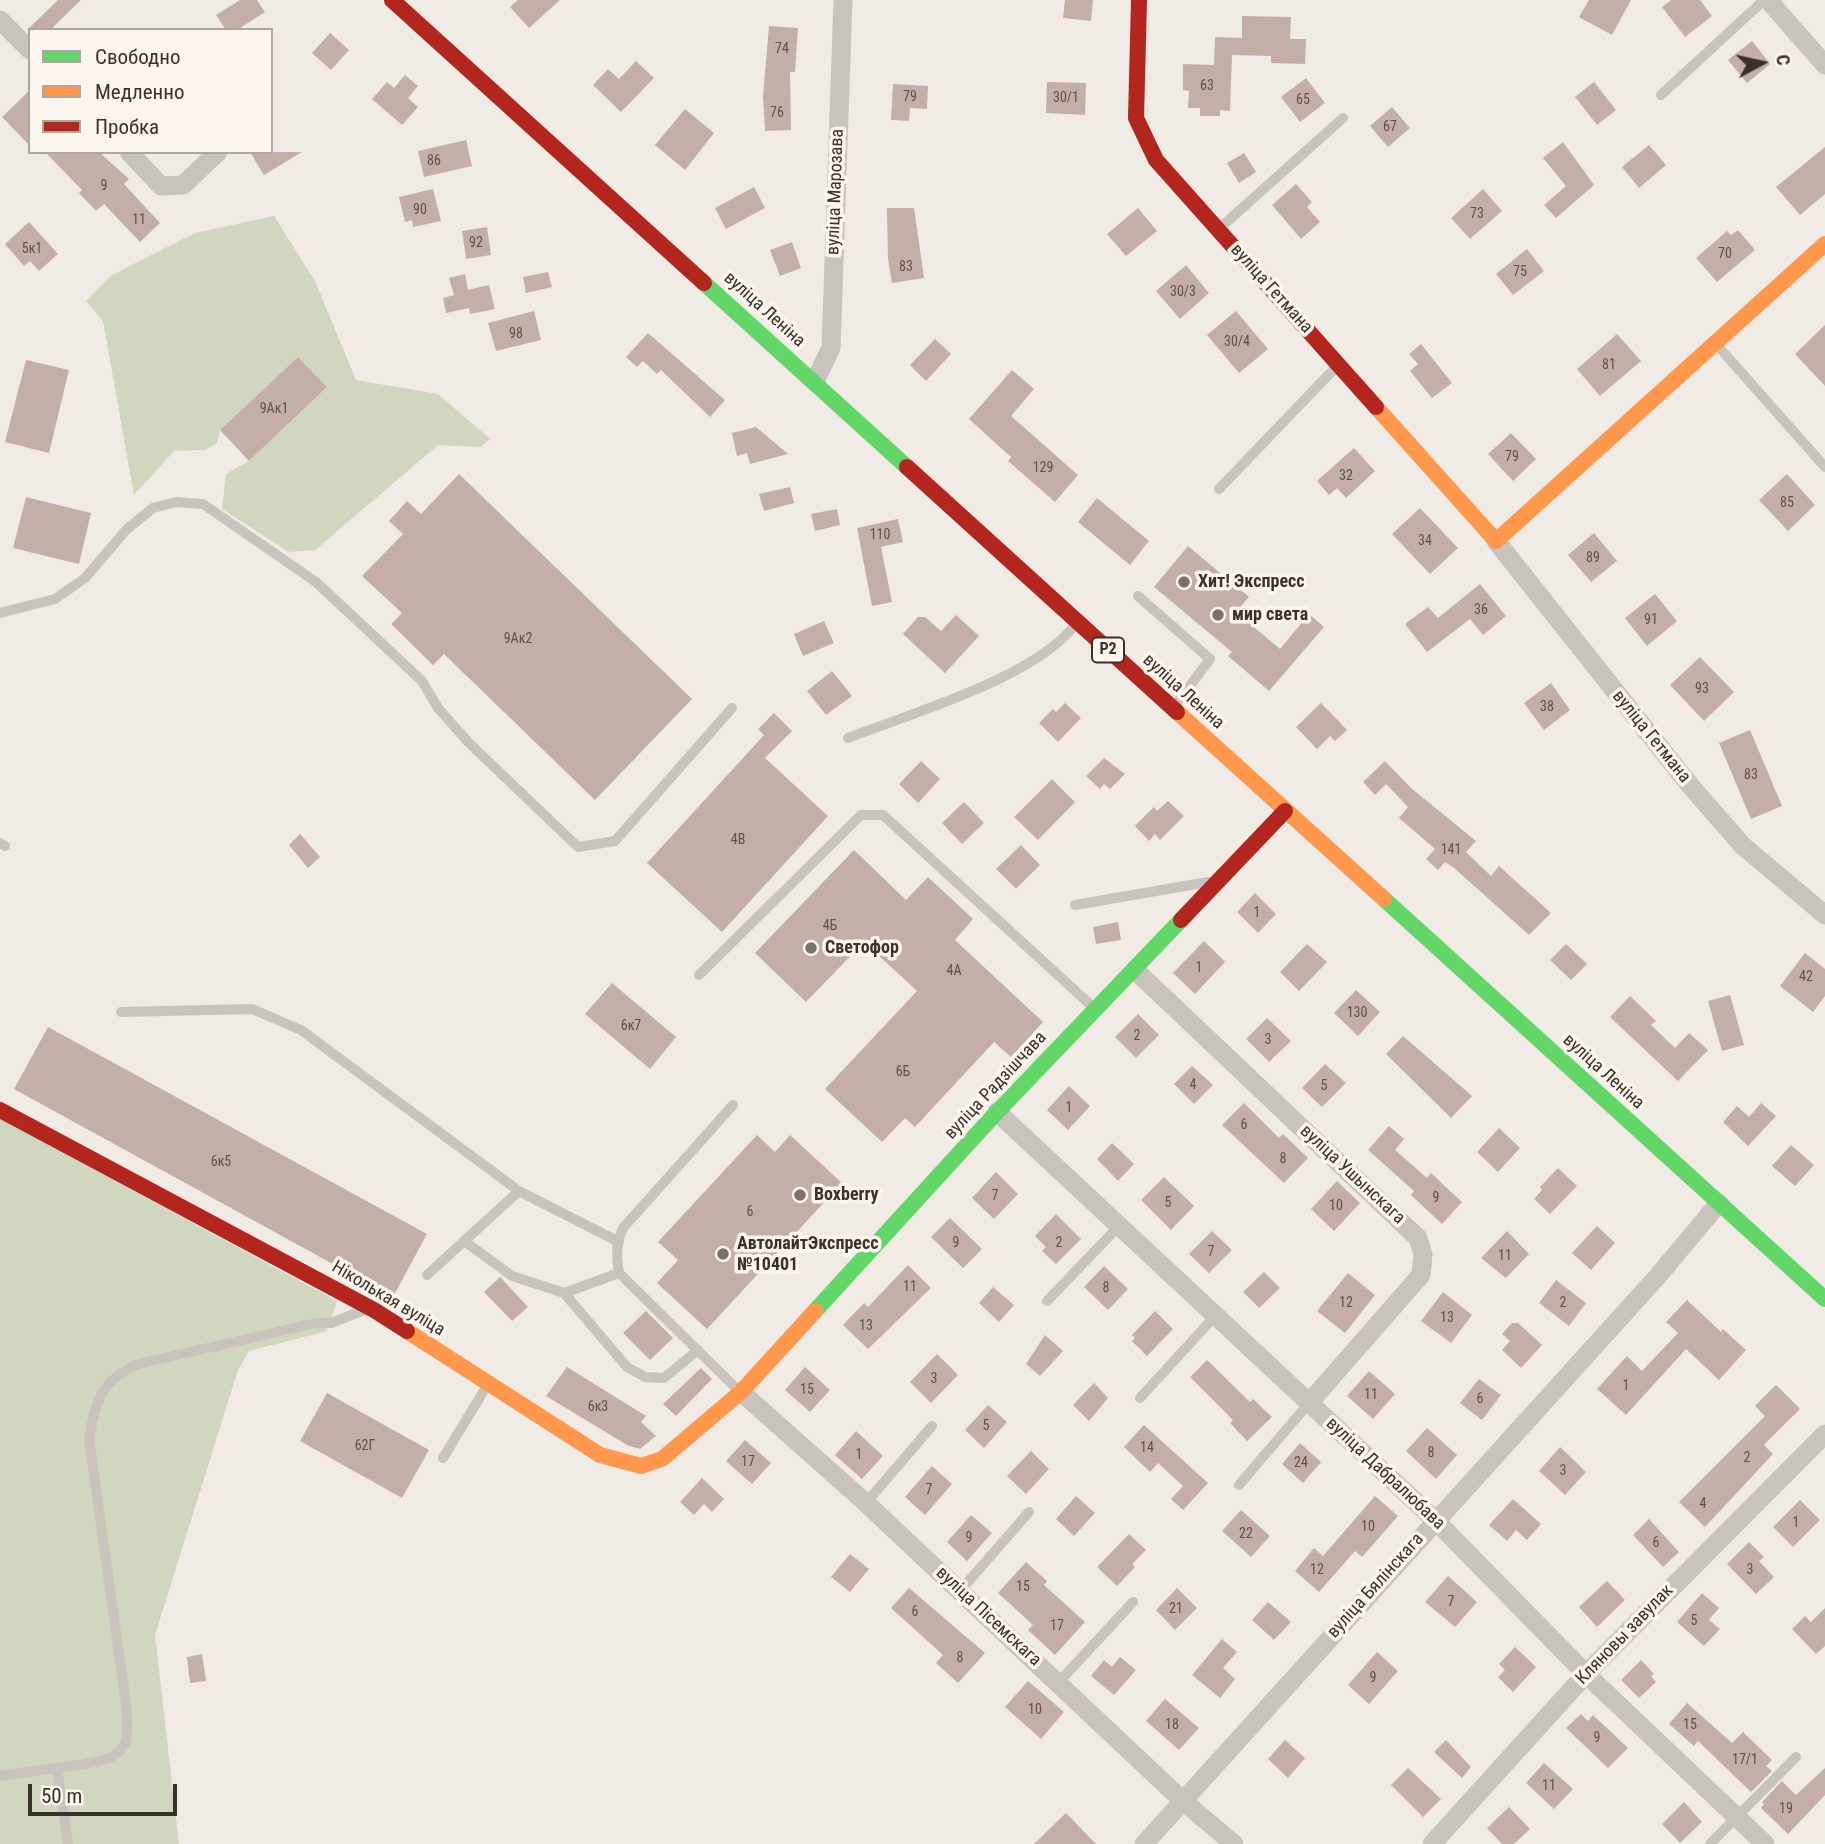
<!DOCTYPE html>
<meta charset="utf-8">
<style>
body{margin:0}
#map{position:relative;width:1825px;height:1844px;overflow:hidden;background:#f0ebe5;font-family:"Roboto Condensed",sans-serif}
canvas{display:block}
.legend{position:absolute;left:28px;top:28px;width:245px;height:126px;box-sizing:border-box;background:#fbf5ee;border:2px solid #aea6a0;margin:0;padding:9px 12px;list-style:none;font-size:21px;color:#3b302b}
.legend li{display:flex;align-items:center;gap:14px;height:35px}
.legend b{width:35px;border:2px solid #aea6a0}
.north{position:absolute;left:1727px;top:28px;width:70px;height:70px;-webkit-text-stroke:5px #fbf5ee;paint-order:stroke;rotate:82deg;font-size:19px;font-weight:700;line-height:28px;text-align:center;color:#3b302b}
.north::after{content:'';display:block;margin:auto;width:24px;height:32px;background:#3b302b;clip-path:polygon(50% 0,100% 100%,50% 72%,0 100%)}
.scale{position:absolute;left:28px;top:1784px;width:149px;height:32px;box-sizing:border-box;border:4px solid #3b302b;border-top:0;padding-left:9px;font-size:21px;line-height:24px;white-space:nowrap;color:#3b302b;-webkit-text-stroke:5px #fbf5ee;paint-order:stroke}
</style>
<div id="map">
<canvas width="1825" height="1844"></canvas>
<ul class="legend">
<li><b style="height:9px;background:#63d668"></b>Свободно</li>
<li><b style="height:9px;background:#ff974d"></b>Медленно</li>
<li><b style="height:9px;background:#b3261e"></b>Пробка</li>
</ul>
<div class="north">С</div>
<div class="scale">50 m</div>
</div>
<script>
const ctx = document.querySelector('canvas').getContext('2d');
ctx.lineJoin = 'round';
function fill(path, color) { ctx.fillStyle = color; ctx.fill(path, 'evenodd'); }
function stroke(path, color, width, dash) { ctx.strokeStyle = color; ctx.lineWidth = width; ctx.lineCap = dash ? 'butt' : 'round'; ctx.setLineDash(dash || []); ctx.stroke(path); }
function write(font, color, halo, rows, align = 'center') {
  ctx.font = font + ' "Roboto Condensed",sans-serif'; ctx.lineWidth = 7; ctx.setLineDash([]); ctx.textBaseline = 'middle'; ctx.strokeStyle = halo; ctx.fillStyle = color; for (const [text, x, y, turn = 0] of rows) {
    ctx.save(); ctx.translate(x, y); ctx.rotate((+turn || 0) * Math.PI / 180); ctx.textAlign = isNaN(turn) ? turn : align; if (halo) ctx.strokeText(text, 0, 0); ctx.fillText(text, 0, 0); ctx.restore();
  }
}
const green = new Path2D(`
 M274 216 315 281 356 380 438 394 490 439 481 447 438 445 315 550 289 552 222 509 226 474 249 461 327 387 298 357 220 430 217 443 205 450 174 451 134 495 103 321 86 301 112 275 195 233Z
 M0 1119 337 1301 327 1331 249 1351 238 1370 155 1635 179 1844H0Z`);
const building = new Path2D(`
 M58 0H81L50 30H27Z
 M240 0H257L265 12 237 30H226L216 15Z
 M518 0H560L529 28 510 7Z
 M1065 0H1093L1091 21 1063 18Z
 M1589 0H1631L1612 35 1579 17Z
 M1671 0H1700L1712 16 1685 37 1662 7Z
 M1242 16 1291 17 1290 39H1306L1305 64 1271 63V56L1232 55 1230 111 1220 110V116H1200V108H1188L1189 91 1183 90V64L1214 65 1215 37 1242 38Z
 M769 26 798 28 795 72H790L791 130 765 131 763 96Z
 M330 33 349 50 331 70 312 53Z
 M1752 41 1770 64 1747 83 1728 60Z
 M636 61 654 78 621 112 593 85 608 69 619 79Z
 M405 75 418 86 408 98 418 107 402 125 372 99 387 82 394 88Z
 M1306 78 1325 103 1300 122 1281 97Z
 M1047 82 1086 83 1085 115 1046 113Z
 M1594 82 1616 110 1597 125 1575 97Z
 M893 84 928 86 927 109 910 108 909 121 891 120Z
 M30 90V146L2 117Z
 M1392 107 1410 128 1388 147 1370 126Z
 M685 109 714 133 685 170 655 145Z
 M466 140 472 166 424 177 418 151Z
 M1563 142 1594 185 1556 218 1544 205 1566 186 1543 158Z
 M1649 145 1666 165 1639 188 1622 167Z
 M1825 147V194L1800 215 1776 187Z
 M45 152H99L129 179 124 184 160 223 140 242 104 204 96 211 79 193 82 190Z
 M250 152H302L264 175Z
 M1244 153 1256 172 1239 183 1227 163Z
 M1296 184 1312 202 1307 207 1320 222 1301 239 1272 205Z
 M754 187 765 208 726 229 715 208Z
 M433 189 441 221 413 227 412 220 405 222 399 197Z
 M1483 189 1502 211 1470 239 1451 218Z
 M887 208H914L924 278 892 283 888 259Z
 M1138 208 1157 231 1126 256 1107 234Z
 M29 222 58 254 39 271 30 261 24 266 5 244Z
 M487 227 491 255 466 259 462 231Z
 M1738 230 1755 250 1717 282 1696 258 1727 231 1731 235Z
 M792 242 801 268 780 276 770 250Z
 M1527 249 1544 271 1513 295 1496 274Z
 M1186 265 1209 293 1180 319 1156 291Z
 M548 272 552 287 526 293 523 277Z
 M465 274 468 290 489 285 495 309 470 314 469 308 446 313 443 298 454 295 449 278Z
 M534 311 541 340 496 351 488 323Z
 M1236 311 1268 349 1239 373 1207 335Z
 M1825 325V386L1795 354Z
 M648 333 725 400 710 417 661 370 657 374 643 361 637 367 626 357Z
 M1617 334 1641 361 1600 396 1577 369Z
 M935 339 951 354 926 381 910 365Z
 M1421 344 1452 383 1432 398 1410 371 1418 364 1409 354Z
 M298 357 327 387 249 461 220 430Z
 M26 360 69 370 49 453 5 442Z
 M1012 370 1034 389 1011 416 1078 475 1055 502 1008 461 1011 457 969 419Z
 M756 427 788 454 750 464 747 453 737 456 732 433Z
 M1511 433 1536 459 1513 481 1488 454Z
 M1354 448 1375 471 1346 498 1337 488 1329 495 1317 481Z
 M459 474 692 699 595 800 444 654 433 665 391 624 402 613 362 576 403 534 389 521 407 501 421 514Z
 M1787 474 1815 505 1788 531 1759 500Z
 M790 487 794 503 764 511 759 494Z
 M26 497 91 513 79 564 13 548Z
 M1097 498 1149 541 1130 565 1078 522Z
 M1420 508 1458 548 1430 574 1392 534Z
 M837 509 840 525 815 531 811 514Z
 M898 519 903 542 881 547 892 602 872 606 857 528Z
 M1594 533 1617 561 1591 582 1568 555Z
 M1188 546 1249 597 1236 612 1280 649 1309 614 1324 627 1269 691 1228 656 1232 652 1154 587Z
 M1480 584 1506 616 1483 635 1470 619 1427 652 1405 624 1428 607 1438 618Z
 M1655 594 1677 621 1647 646 1625 618Z
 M956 615 979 636 945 673 903 634 918 617H925L941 631Z
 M824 621 834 643 803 656 794 634Z
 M1700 657 1734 692 1704 721 1670 685Z
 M832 671 852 696 826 715 807 691Z
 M1551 683 1570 710 1544 730 1524 703Z
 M1065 703 1081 718 1058 742 1039 723 1053 709 1056 712Z
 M1321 703 1347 730 1335 741 1330 736 1317 749 1296 727Z
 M774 713 792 731 765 758 828 816 722 932 647 863 764 735 758 729Z
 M1750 730 1782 806 1751 819 1719 743Z
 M1104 758 1125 774 1110 789 1104 784 1100 789 1086 776Z
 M921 761 940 779 918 803 899 784Z
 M1385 761 1411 788 1476 841 1466 852 1491 876 1499 866 1551 913 1529 935 1453 867 1445 862 1438 870 1426 859 1435 849 1399 818 1408 807 1386 784 1375 795 1363 782Z
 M1052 779 1075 802 1038 840 1014 817Z
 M1168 801 1184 816 1160 840 1155 834 1149 841 1135 826 1154 807 1157 811Z
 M964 802 984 823 962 844 942 823Z
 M300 834 320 857 308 868 289 845Z
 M1021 845 1040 865 1016 889 996 869Z
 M854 850 906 900 928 877 973 919 955 940 1043 1022 1011 1057 994 1042 915 1127 905 1118 882 1142 825 1089 917 991 864 942 806 1002 755 953Z
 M1255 893 1276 914 1258 933 1237 912Z
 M1118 922 1121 940 1096 944 1093 927Z
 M1204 941 1225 962 1195 994 1173 973Z
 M1307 944 1327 962 1299 991 1280 972Z
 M1566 944 1587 964 1571 980 1550 960Z
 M1805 953 1825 969V996L1813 1012 1780 986Z
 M612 983 676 1037 650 1069 585 1014Z
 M1356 990 1380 1012 1358 1036 1334 1013Z
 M1730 995 1744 1045 1722 1051 1708 1001Z
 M1630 996 1656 1021 1651 1025 1675 1048 1689 1033 1708 1050 1678 1081 1610 1017Z
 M1138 1014 1159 1035 1136 1058 1115 1037Z
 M1267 1018 1291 1041 1269 1062 1246 1039Z
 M48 1027 427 1234 393 1297 14 1089Z
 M1403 1036 1472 1096 1451 1118 1386 1054Z
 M1325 1064 1346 1083 1322 1107 1302 1088Z
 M1192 1066 1213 1085 1194 1104 1174 1084Z
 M1069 1086 1090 1106 1068 1130 1047 1110Z
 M1244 1103 1279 1138 1283 1134 1308 1158 1284 1183 1222 1125Z
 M1761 1103 1776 1116 1748 1146 1723 1122 1737 1106 1749 1117Z
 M1389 1126 1404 1139 1395 1150 1427 1178 1431 1173 1462 1202 1442 1224 1411 1195 1414 1191 1368 1150Z
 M1499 1128 1520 1148 1498 1172 1477 1152Z
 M757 1135 775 1152 790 1135 842 1183 707 1329 657 1283 678 1260 658 1242Z
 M1112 1143 1134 1164 1118 1181 1097 1159Z
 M1791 1145 1814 1165 1795 1186 1772 1166Z
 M1558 1168 1577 1186 1550 1214 1534 1199 1542 1190 1540 1187Z
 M996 1172 1018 1194 994 1219 972 1198Z
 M1164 1177 1194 1206 1171 1230 1141 1200Z
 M1337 1181 1360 1203 1334 1231 1311 1209Z
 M1056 1214 1081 1239 1056 1264 1042 1251 1046 1247 1035 1236Z
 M950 1218 982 1249 963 1268 931 1237Z
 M1597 1226 1615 1243 1591 1270 1572 1253Z
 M1212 1231 1232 1250 1209 1273 1189 1254Z
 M1507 1231 1529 1254 1506 1278 1481 1258Z
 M908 1265 931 1288 868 1349 843 1325 864 1303 868 1307Z
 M1104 1266 1128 1289 1108 1310 1084 1287Z
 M1264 1272 1280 1288 1259 1308 1243 1292Z
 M1348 1273 1375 1295 1345 1333 1317 1311Z
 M500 1277 528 1307 512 1321 484 1292Z
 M1556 1280 1586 1303 1569 1326 1539 1303Z
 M993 1287 1014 1305 999 1322 979 1303Z
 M1443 1292 1472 1315 1451 1343 1421 1321Z
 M1687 1300 1721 1332 1723 1329 1746 1350 1719 1380 1686 1349 1626 1415 1597 1389 1627 1356 1642 1371 1678 1333 1666 1322Z
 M646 1311 673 1338 650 1360 623 1333Z
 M1155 1311 1173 1329 1147 1356 1132 1341 1135 1338 1132 1335Z
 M1512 1323H1518L1542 1345 1521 1368 1502 1350 1510 1341 1502 1334Z
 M1045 1335 1063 1351 1040 1376 1026 1364Z
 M937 1354 958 1375 931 1403 910 1382Z
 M1207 1360 1250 1402 1253 1399 1272 1417 1247 1441 1230 1423 1233 1420 1190 1377Z
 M567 1367 646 1416 641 1422 656 1436 640 1449 627 1445 546 1396Z
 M805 1367 830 1390 810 1412 785 1390Z
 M701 1368 712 1379 676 1416 663 1404Z
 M1369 1371 1395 1394 1373 1419 1347 1396Z
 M1479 1379 1501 1395 1482 1420 1460 1403Z
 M1094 1383 1108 1398 1089 1421 1073 1405Z
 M1776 1385 1800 1409 1764 1445 1773 1454 1705 1527 1679 1502 1765 1416 1755 1406Z
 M327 1393 429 1450 402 1498 300 1441Z
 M988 1405 1007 1422 984 1448 965 1430Z
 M1144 1425 1208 1483 1183 1510 1171 1499 1183 1486 1158 1463 1150 1472 1124 1447Z
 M1427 1428 1457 1455 1436 1479 1406 1451Z
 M856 1431 883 1456 862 1479 835 1455Z
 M745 1440 771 1463 752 1484 726 1461Z
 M1300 1443 1321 1462 1303 1483 1282 1464Z
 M1560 1447 1586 1472 1565 1495 1539 1471Z
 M1031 1451 1049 1469 1026 1494 1007 1476Z
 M932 1466 952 1484 925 1515 905 1497Z
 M702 1478 724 1499 712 1512 704 1504 694 1515 680 1502Z
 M1076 1496 1095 1513 1074 1536 1056 1519Z
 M1375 1496 1398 1516 1362 1557 1355 1551 1319 1592 1295 1571 1314 1548 1323 1556Z
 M1513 1499 1541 1524 1527 1540 1516 1530 1507 1541 1489 1525Z
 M1800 1500 1820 1520 1793 1547 1773 1527Z
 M1241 1510 1270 1536 1251 1557 1222 1531Z
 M971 1515 992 1533 967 1561 947 1542Z
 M1649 1519 1679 1552 1663 1567 1633 1535Z
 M1129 1534 1146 1550 1132 1564 1135 1567 1117 1586 1097 1567Z
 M1749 1542 1764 1557 1759 1561 1774 1577 1756 1594 1727 1564Z
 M850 1554 869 1569 850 1592 831 1577Z
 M1026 1562 1047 1581 1044 1585 1085 1622 1055 1655 1028 1630 1033 1625 998 1593Z
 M1448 1576 1477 1602 1455 1627 1425 1602Z
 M1607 1581 1625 1600 1597 1627 1579 1607Z
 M909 1588 985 1653 958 1683 936 1663 943 1655 891 1608Z
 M1177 1588 1197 1608 1175 1630 1156 1610Z
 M1702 1593 1719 1608 1709 1620 1720 1629 1704 1646 1677 1622Z
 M1268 1602 1291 1622 1274 1640 1252 1620Z
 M1825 1608V1646L1816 1654 1792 1629 1805 1616 1811 1622Z
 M1222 1639 1237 1652 1223 1668 1235 1679 1220 1698 1192 1675Z
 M1515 1647 1536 1667 1513 1692 1498 1677 1505 1670 1499 1664Z
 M1377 1652 1398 1671 1369 1704 1348 1685Z
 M202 1654 206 1681 190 1683 187 1657Z
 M1120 1657 1136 1670 1114 1695 1091 1676 1104 1660 1112 1667Z
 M1641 1660 1654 1674 1651 1676 1656 1682 1639 1698 1621 1680Z
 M1028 1681 1064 1712 1041 1739 1005 1707Z
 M1165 1699 1199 1728 1179 1750 1146 1721Z
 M1687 1703 1732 1743 1743 1732 1772 1760 1766 1766 1772 1771 1751 1792 1698 1741 1694 1746 1669 1724Z
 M1581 1714 1588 1721 1593 1715 1628 1748 1608 1768 1566 1728Z
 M1285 1740 1305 1758 1288 1778 1268 1759Z
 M1446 1740 1471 1767 1462 1778 1434 1752Z
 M1544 1763 1573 1789 1554 1809 1526 1783Z
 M1408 1768 1441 1799 1423 1817 1391 1785Z
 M1825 1768V1795L1788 1834 1761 1808 1764 1804 1762 1802 1782 1781 1796 1795Z
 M1684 1802 1702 1822 1680 1843 1662 1824Z
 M1509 1807 1530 1829 1514 1844H1502L1487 1828Z
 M1066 1813 1096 1844H1034Z`);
const lane = new Path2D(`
 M1661 95 1764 0
 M1221 227 1343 118
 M1716 344 1825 467
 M1219 489 1336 367
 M1138 596 1210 659 1175 706
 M0 613 55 599 85 578 127 529 153 508 176 502 203 504 316 582 422 681 438 708 469 743 578 847 615 841 732 708
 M848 738C912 713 1034 678 1075 625
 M0 843 5 846
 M1075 905 1208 882
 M699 975 861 815H883L1093 1007
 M121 1012 252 1009 301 1030 519 1191 617 1241
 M733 1105 623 1228C616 1244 616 1256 619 1273L740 1392
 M464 1241 512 1276 564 1293 619 1273
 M427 1275 519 1191
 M564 1293 627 1367 645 1377 664 1378 698 1350
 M1047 1301 1119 1226
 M1140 1398 1215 1316
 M443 1458 488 1384
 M1239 1485 1309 1403
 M866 1503 932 1426
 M960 1591 1029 1512
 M1058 1683 1133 1602
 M0 1776 57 1768
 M68 1844 57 1768C77 1764 122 1764 126 1740 128 1731 127 1720 127 1711L89 1439C96 1401 100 1381 138 1364L316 1323H331L362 1311
 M1710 1844 1796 1757`);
const street = new Path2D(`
 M1768 0 1825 65
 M0 20 30 50
 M129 152 161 186 183 185 218 152
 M815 381 831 348 843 0
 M1496 541 1688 783 1743 846 1825 915
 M1135 970 1418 1238 1423 1254 1421 1275 1309 1403
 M997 1112 1435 1520 1586 1674 1765 1844
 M741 1392 866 1503 1183 1801 1234 1844
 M1144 1844 1657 1277 1719 1203
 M1432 1844 1586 1674 1825 1434`);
const fast = new Path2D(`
 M704 283 907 467
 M1384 899 1825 1299
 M815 1311 997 1112 1181 920`);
const slow = new Path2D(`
 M1376 407 1496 541 1825 244
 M1177 712 1384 899
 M407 1331 600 1455 641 1466 662 1459 741 1392 815 1311`);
const jam = new Path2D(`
 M392 0 704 283
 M1139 0 1136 118 1156 160 1376 407
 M907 467 1177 712
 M1181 920 1285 811
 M0 1110 374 1310 407 1331`);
const markers = [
 [1184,582,7,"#7a716c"],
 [1218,615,7,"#7a716c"],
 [811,948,7,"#7a716c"],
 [800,1195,7,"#7a716c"],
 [723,1254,7,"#7a716c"]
];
const numberNames = [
 ["74",782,49],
 ["63",1207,86],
 ["79",910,97],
 ["30/1",1066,98],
 ["65",1303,100],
 ["76",777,113],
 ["67",1390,127],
 ["86",434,161],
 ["9",104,186],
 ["90",420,210],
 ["73",1477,214],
 ["11",139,220],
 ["92",476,243],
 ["5к1",32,249],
 ["70",1725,254],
 ["83",906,267],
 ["75",1520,272],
 ["30/3",1183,292],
 ["98",516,334],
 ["30/4",1237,342],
 ["81",1609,365],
 ["9Ак1",274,409],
 ["79",1512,457],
 ["129",1043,468],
 ["32",1346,476],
 ["85",1787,503],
 ["110",880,535],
 ["34",1425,541],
 ["89",1593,558],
 ["36",1481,610],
 ["91",1651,620],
 ["9Ак2",518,639],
 ["93",1702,689],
 ["38",1547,707],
 ["83",1751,775],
 ["4В",738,840],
 ["141",1451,850],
 ["1",1257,913],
 ["4Б",830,926],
 ["1",1199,968],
 ["4А",954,971],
 ["42",1806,977],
 ["130",1357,1013],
 ["6к7",631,1026],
 ["2",1137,1036],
 ["3",1268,1040],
 ["6Б",903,1072],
 ["4",1193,1085],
 ["5",1324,1086],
 ["1",1069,1108],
 ["6",1244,1125],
 ["8",1283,1159],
 ["6к5",221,1162],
 ["7",995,1196],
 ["9",1436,1198],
 ["5",1168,1203],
 ["10",1336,1206],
 ["6",750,1212],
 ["9",956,1243],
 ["2",1059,1243],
 ["7",1211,1252],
 ["11",1505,1256],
 ["11",910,1287],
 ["8",1106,1288],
 ["12",1346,1303],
 ["2",1563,1303],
 ["13",1447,1318],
 ["13",866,1326],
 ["3",934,1379],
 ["1",1626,1386],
 ["15",807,1390],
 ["11",1371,1395],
 ["6",1480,1399],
 ["6к3",598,1407],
 ["5",986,1426],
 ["62Г",365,1446],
 ["14",1147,1448],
 ["8",1431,1453],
 ["1",859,1455],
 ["2",1747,1458],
 ["17",748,1462],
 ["24",1301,1463],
 ["3",1563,1471],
 ["7",929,1490],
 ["4",1703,1504],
 ["1",1796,1523],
 ["10",1368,1527],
 ["22",1246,1534],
 ["9",969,1538],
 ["6",1656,1543],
 ["12",1317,1570],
 ["3",1750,1570],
 ["15",1023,1587],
 ["7",1451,1602],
 ["21",1176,1609],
 ["6",915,1612],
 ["5",1694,1621],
 ["17",1057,1626],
 ["8",960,1658],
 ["9",1373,1678],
 ["10",1035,1710],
 ["18",1172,1725],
 ["15",1690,1725],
 ["9",1597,1738],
 ["17/1",1745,1760],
 ["11",1549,1786],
 ["19",1786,1809]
];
const shields = [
 [1108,650,32]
];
const shieldNames = [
 ["Р2",1108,650]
];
const streetNames = [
 ["вуліца Марозава",836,192,-88],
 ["вуліца Гетмана",1271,289,48],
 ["вуліца Леніна",764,310,42],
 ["вуліца Леніна",1183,692,42],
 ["вуліца Гетмана",1651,737,51],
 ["вуліца Леніна",1603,1072,42],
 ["вуліца Радзішчава",996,1086,-47],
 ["вуліца Ушынскага",1352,1175,43],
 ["Ніколькая вуліца",388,1299,31],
 ["вуліца Дабралюбава",1385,1474,43],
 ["вуліца Бялінскага",1376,1586,-48],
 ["вуліца Пісемскага",988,1617,43],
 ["Кляновы завулак",1625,1635,-46]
];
const poiNames = [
 ["Хит! Экспресс",1198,582],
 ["мир света",1232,615],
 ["Светофор",825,948],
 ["Boxberry",814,1195],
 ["АвтолайтЭкспресс",737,1244],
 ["№10401",737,1265]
];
fill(green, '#d1d6bf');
fill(building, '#c3afa7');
stroke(lane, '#c9c3be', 10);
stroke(street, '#c9c3be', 19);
stroke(fast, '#63d668', 16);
stroke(slow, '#ff974d', 16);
stroke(jam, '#b3261e', 16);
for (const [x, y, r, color] of markers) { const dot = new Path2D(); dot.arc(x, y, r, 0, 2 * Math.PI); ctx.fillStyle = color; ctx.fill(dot); stroke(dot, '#fbf5ee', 2.5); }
write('14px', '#5d504a', null, numberNames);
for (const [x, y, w] of shields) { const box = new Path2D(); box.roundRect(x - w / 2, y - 12.5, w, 25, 5); ctx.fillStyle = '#fbf5ee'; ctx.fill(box); stroke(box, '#3b302b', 2); }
write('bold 16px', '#3b302b', null, shieldNames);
write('18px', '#3b302b', '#fbf5ee', streetNames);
write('bold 18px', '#3b302b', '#fbf5ee', poiNames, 'left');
</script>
